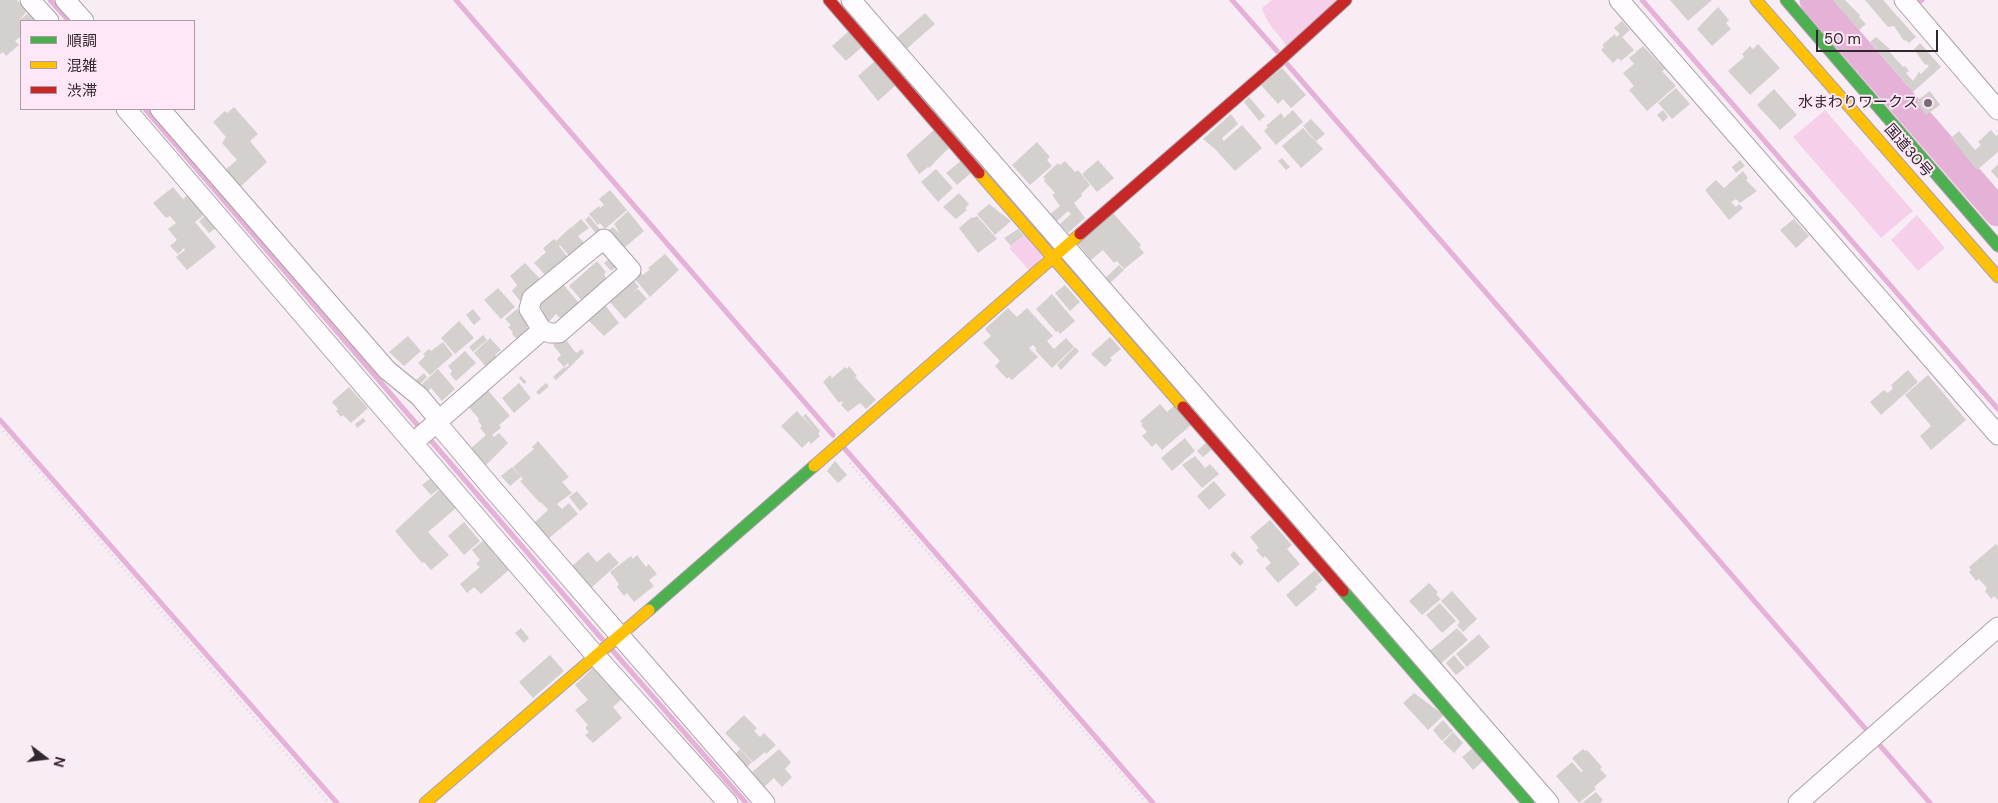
<!DOCTYPE html>
<meta charset="utf-8">
<style>
body{margin:0}
#map{position:relative;width:1998px;height:803px;overflow:hidden;background:#f9edf5;font-family:"DM Sans","Noto Sans JP",sans-serif}
canvas{display:block}
.legend{position:absolute;left:20px;top:20px;width:175px;height:90px;box-sizing:border-box;background:#ffe7f7;border:1px solid #ad9aa7;margin:0;padding:6px 9px;list-style:none;font-size:15px;color:#31272e}
.legend li{display:flex;align-items:center;gap:10px;height:25px}
.legend b{width:25px;border:1px solid #ad9aa7}
.north{position:absolute;left:20px;top:733px;width:50px;height:50px;-webkit-text-stroke:4px #ffe7f7;paint-order:stroke;rotate:105deg;font-size:14px;font-weight:700;line-height:20px;text-align:center;color:#31272e}
.north::after{content:'';display:block;margin:auto;width:18px;height:22px;background:#31272e;clip-path:polygon(50% 0,100% 100%,50% 72%,0 100%)}
.scale{position:absolute;left:1816px;top:30px;width:122px;height:22px;box-sizing:border-box;border:2px solid #31272e;border-top:0;padding-left:6px;font-size:15px;line-height:18px;white-space:nowrap;color:#31272e;-webkit-text-stroke:4px #ffe7f7;paint-order:stroke}
</style>
<div id="map">
<canvas width="1998" height="803"></canvas>
<ul class="legend">
<li><b style="height:6px;background:#4caf50"></b>順調</li>
<li><b style="height:6px;background:#ffc107"></b>混雑</li>
<li><b style="height:6px;background:#c62828"></b>渋滞</li>
</ul>
<div class="north">N</div>
<div class="scale">50 m</div>
</div>
<script>
const ctx = document.querySelector('canvas').getContext('2d');
ctx.lineJoin = 'round';
function fill(path, color) { ctx.fillStyle = color; ctx.fill(path, 'evenodd'); }
function stroke(path, color, width, dash) { ctx.strokeStyle = color; ctx.lineWidth = width; ctx.lineCap = dash ? 'butt' : 'round'; ctx.setLineDash(dash || []); ctx.stroke(path); }
function write(font, color, halo, rows, align = 'center') {
  ctx.font = font + ' "DM Sans","Noto Sans JP",sans-serif'; ctx.lineWidth = 4; ctx.setLineDash([]); ctx.textBaseline = 'middle'; ctx.strokeStyle = halo; ctx.fillStyle = color; for (const [text, x, y, turn = 0] of rows) {
    ctx.save(); ctx.translate(x, y); ctx.rotate((+turn || 0) * Math.PI / 180); ctx.textAlign = isNaN(turn) ? turn : align; if (halo) ctx.strokeText(text, 0, 0); ctx.fillText(text, 0, 0); ctx.restore();
  }
}
const green = new Path2D(`
 M1272 0H1339L1287 46C1278 34 1266 23 1262 8Z
 M1825 110 1913 211 1881 238 1793 137Z
 M1917 215 1945 248 1918 271 1891 240Z
 M1025 234 1044 255 1030 271 1009 248Z`);
const stream = new Path2D(`
 M50 0 69 21
 M456 0 833 435
 M1232 0 1277 51
 M1642 0 1998 409
 M1919 2 1922 0
 M1287 64 1930 803
 M145 109 602 639
 M0 420 337 803
 M845 449 1153 803
 M613 651 746 803`);
const river = new Path2D(`
 M1814 0 1998 212`);
const building = new Path2D(`
 M0 0H17L27 11 18 22 28 13 36 21H21V36L15 41 19 45 6 56 3 52 0 54Z
 M1670 0H1712L1688 21Z
 M1833 0H1845L1860 15 1859 17 1866 24 1859 30Z
 M1865 0H1883L1916 37 1909 43 1906 40 1904 41 1894 26 1888 27Z
 M1718 7 1729 20 1726 23 1731 29 1712 46 1697 29Z
 M925 13 935 24 903 52 893 41Z
 M1622 21 1630 30 1622 37 1634 50 1621 61 1618 58 1613 63 1601 50 1604 47 1602 45 1615 34 1616 37 1620 34 1614 28Z
 M849 31 862 47 846 61 832 46Z
 M1876 37 1890 49 1888 50 1903 67 1905 66 1909 71 1906 73 1913 81 1919 72 1921 74 1929 66 1926 64 1925 65 1914 49 1920 43 1941 67 1913 92 1870 42Z
 M1758 44 1780 68 1750 95 1728 71 1744 57 1742 54 1750 46 1753 49Z
 M1643 46 1665 69 1662 71 1676 86 1647 111 1629 90 1634 86 1623 73 1634 64 1629 58Z
 M875 61 896 85 878 101 858 76Z
 M1282 68 1306 95 1291 108 1283 99 1278 104 1261 85Z
 M1676 88 1690 104 1672 119 1658 103Z
 M1774 89 1797 115 1780 130 1757 105Z
 M1930 91 1940 105 1926 115 1916 101Z
 M1249 97 1265 116 1259 121 1244 102Z
 M234 107 258 134 250 141 267 162 239 188 224 171 237 160 222 143 226 137 213 122 225 111 227 113Z
 M1293 110 1303 122 1276 145 1264 131 1268 127 1266 126 1281 113 1284 118Z
 M1663 110 1668 117 1663 122 1657 115Z
 M1231 114 1238 124 1222 138 1224 141 1242 125 1262 148 1235 171 1215 149 1203 139Z
 M1311 119 1325 134 1316 141 1303 126Z
 M1303 128 1323 149 1301 168 1282 146Z
 M934 130 949 148 929 168 928 167 919 174 906 155Z
 M1991 130 1996 136 1998 134V152L1977 170 1951 138 1959 131 1975 150 1981 145 1978 142Z
 M1037 142 1050 157 1047 160 1052 166 1030 185 1012 165Z
 M1282 158 1290 167 1286 170 1278 161Z
 M962 160 972 172 957 185 946 173Z
 M1098 160 1114 178 1097 192 1082 174Z
 M1740 160 1745 166 1736 173 1732 167Z
 M1065 161 1075 172 1078 170 1090 185 1081 194 1082 196 1074 203 1085 218 1068 233 1060 224 1071 214 1068 211 1056 222 1049 215 1060 206 1052 195 1055 193 1044 181 1045 179 1043 177 1058 163 1060 165Z
 M1998 164V179L1991 171Z
 M936 169 953 188 938 202 921 182Z
 M1743 171 1748 178 1746 180 1757 191 1740 203 1736 199 1731 202 1736 207 1739 204 1743 208 1729 220 1705 190 1716 180 1724 188Z
 M173 187 183 199 188 195 204 215 195 222 216 247 187 270 176 257 185 250 184 248 178 254 170 246 177 240 168 229 176 223 170 216 166 218 153 203Z
 M610 190 627 210 605 229 600 223 598 225 589 214 599 206 600 208 604 205 599 199Z
 M959 193 969 204 965 208 967 210 956 219 943 207Z
 M989 204 1011 221 995 235 977 214Z
 M628 211 644 231 624 248 609 230 613 227 620 234 614 224Z
 M1113 213 1141 245 1139 247 1144 253 1124 269 1117 261 1114 263 1103 250 1091 260 1078 244Z
 M206 215 216 228 209 233 199 221Z
 M589 216 602 232 598 236 585 220Z
 M977 216 997 239 978 253 959 228 972 217 973 218Z
 M581 219 589 228 578 236 585 244 570 257 560 245 559 246 570 260 548 278 534 263 546 252 543 248 554 239 556 241 571 227 574 229 572 227Z
 M1794 219 1809 236 1796 248 1780 230Z
 M1018 229 1024 235 1011 246 1004 238Z
 M665 254 679 270 650 297 634 278 641 273 643 275 650 269 648 268Z
 M612 256 619 265 611 271 604 263Z
 M597 261 606 272 604 274 607 280 583 302 569 286Z
 M525 263 542 281 520 301 512 291 517 285 510 276Z
 M1119 265 1124 270 1108 285 1103 280Z
 M632 278 639 287 632 293 638 289 647 299 625 319 609 301Z
 M562 283 579 303 565 320 563 317 561 319 556 314 548 323 540 314 543 311 538 303 543 300 544 301Z
 M1065 285 1080 302 1070 311 1055 293Z
 M498 288 515 307 501 319 484 300Z
 M1052 294 1075 321 1060 334 1058 331 1056 332 1036 309Z
 M605 305 619 323 604 336 588 320Z
 M1008 308 1017 317 1027 308 1053 336 1047 341 1054 349 1066 338 1074 347 1052 368 1035 350 1037 349 1033 345 1029 348 1038 357 1012 380 1009 377 1007 379 995 366 1000 361 983 343 991 336 985 329Z
 M473 309 481 319 474 325 466 315Z
 M517 309 531 324 527 327 529 329 522 339 520 336 517 339 512 334 513 332 508 327 511 325 505 319Z
 M459 321 474 338 455 354 441 338Z
 M483 335 487 340 473 352 469 347Z
 M408 336 421 351 404 366 389 352Z
 M563 336 576 353 582 349 584 353 567 370 565 368 569 365 568 363 564 367 557 359 561 355 553 345Z
 M1110 337 1121 349 1110 358 1112 360 1105 367 1091 354Z
 M490 338 501 350 495 355 499 360 488 369 474 353Z
 M443 342 453 355 430 375 418 363 425 356 423 354 429 349 431 351Z
 M1075 347 1079 351 1061 370 1057 365Z
 M465 351 476 363 456 381 450 374 452 371 448 366Z
 M849 366 857 376 855 377 876 400 866 409 860 403 848 412 841 405 843 403 841 401 839 403 823 382 830 375 832 378 845 367 847 369Z
 M564 367 567 370 556 380 553 377Z
 M438 369 455 389 442 401 431 388 428 391 422 384Z
 M1908 370 1918 382 1881 415 1870 402 1884 390 1888 393 1893 388 1891 385Z
 M424 373 427 377 420 384 416 380Z
 M1928 375 1966 420 1931 450 1920 436 1931 426 1905 395Z
 M521 376 527 382 524 384 519 378Z
 M519 383 531 398 514 413 502 398Z
 M546 383 549 386 539 395 536 392Z
 M349 387 368 408 351 423 343 415 341 417 336 411 338 409 332 402Z
 M486 388 510 416 499 425 501 428 492 435 494 437 499 433 508 443 484 467 469 450 486 435 480 428 482 426 478 421 479 419 467 405Z
 M1160 404 1167 412 1174 406 1191 425 1162 450 1156 443 1152 447 1142 436 1147 432 1141 425 1143 424 1140 421Z
 M797 411 813 428 803 416 806 414 820 431 818 434 820 436 811 444 809 441 802 448 781 426Z
 M363 418 366 421 357 428 355 424Z
 M1185 438 1195 451 1172 471 1161 458Z
 M538 441 569 477 562 482 572 493 557 504 562 509 569 503 578 514 548 539 534 523 548 510 541 502 540 503 520 481 523 479 513 467 534 449 532 447Z
 M1208 441 1214 448 1203 457 1197 451Z
 M1195 456 1205 468 1210 464 1219 474 1202 488 1182 465Z
 M835 461 847 475 838 483 827 471Z
 M512 467 521 477 510 486 501 476Z
 M432 477 440 488 431 495 422 485Z
 M1214 481 1226 495 1209 510 1197 496Z
 M440 489 456 508 428 532 449 555 431 570 424 562 422 563 395 531Z
 M577 491 588 504 580 511 569 497Z
 M1270 520 1292 545 1287 549 1300 564 1278 583 1265 568 1271 563 1265 556 1263 558 1256 550 1259 548 1250 537Z
 M464 522 480 541 464 555 448 536Z
 M485 539 495 552 493 553 497 557 499 555 509 570 481 594 474 587 467 593 460 584 480 567 476 564 480 560 472 550Z
 M1996 544 1998 546V600L1994 596 1991 599 1985 591 1987 588 1979 579 1976 581 1969 572 1971 570 1969 567Z
 M1234 551 1244 562 1240 566 1230 555Z
 M588 552 597 562 609 552 619 563 591 588 572 566Z
 M637 555 646 567 649 564 657 574 649 580 654 586 634 602 627 593 624 596 617 587 619 584 610 572 631 556 633 559Z
 M1315 570 1323 580 1315 587 1317 589 1296 607 1286 595Z
 M1429 583 1438 592 1436 594 1441 599 1422 615 1409 601Z
 M1452 591 1477 619 1463 632 1457 625 1460 622 1441 601Z
 M1440 603 1456 621 1442 633 1426 615Z
 M521 628 529 638 524 643 515 633Z
 M1457 628 1468 640 1437 667 1426 654Z
 M1479 634 1490 647 1467 667 1456 654Z
 M550 655 564 671 533 698 519 682Z
 M1454 655 1465 668 1456 675 1446 663Z
 M593 668 608 685 610 683 623 698 613 707 622 718 593 743 585 735 589 732 585 728 588 725 575 710 588 700 575 685Z
 M1414 693 1444 715 1428 730 1403 703Z
 M744 715 757 728 754 731 760 737 764 733 776 745 766 754 765 752 753 762 725 733Z
 M1443 720 1453 731 1442 741 1433 730Z
 M1453 732 1463 743 1454 753 1443 742Z
 M1473 748 1483 761 1473 770 1462 757Z
 M740 749 752 762 747 767 735 754Z
 M779 749 791 762 785 769 792 777 782 787 774 778 764 787 751 773Z
 M1583 749 1585 751 1587 750 1602 767 1600 769 1607 776 1594 787 1596 789 1579 803 1556 776 1572 762 1581 772 1583 771 1572 758Z
 M1596 792 1603 800 1600 803H1582Z`);
const path = new Path2D(`
 M0 427 329 803
 M850 463 1146 803`);
const street = new Path2D(`
 M30 0 49 21
 M65 0 84 21
 M851 0 1549 803
 M1619 0 1998 435
 M1904 0 1998 110
 M126 109 596 656 728 803
 M160 109 387 370 419 396 435 415 442 429 491 487 765 803
 M413 443 542 330 550 333H559L631 270 604 239 532 298 529 309 542 330
 M1798 803 1998 627`);
const fast = new Path2D(`
 M1786 0 1998 246
 M1343 591 1528 803
 M649 610 814 466`);
const slow = new Path2D(`
 M1756 0 1998 277
 M979 173 1183 407
 M814 466 1080 234
 M425 803 649 610`);
const jam = new Path2D(`
 M829 0 979 173
 M1080 234 1279 61 1346 0
 M1183 407 1343 591`);
const markers = [
 [1928,103,5,"#776c74"]
];
const poiNames = [
 ["水まわりワークス",1918,103]
];
const streetNames = [
 ["国道30号",1908,151,49]
];
fill(green, '#f6d0eb');
stroke(stream, '#e5b1d7', 5);
stroke(river, '#e5b1d7', 29);
fill(building, '#d3d0ce');
stroke(street, '#aba1a8', 21);
stroke(fast, '#aba1a8', 13);
stroke(slow, '#aba1a8', 13);
stroke(jam, '#aba1a8', 13);
stroke(path, '#dad5d8', 3, [1, 4]);
stroke(street, '#fefcfe', 19);
stroke(fast, '#4caf50', 11);
stroke(slow, '#ffc107', 11);
stroke(jam, '#c62828', 11);
for (const [x, y, r, color] of markers) { const dot = new Path2D(); dot.arc(x, y, r, 0, 2 * Math.PI); ctx.fillStyle = color; ctx.fill(dot); stroke(dot, '#ffe7f7', 2); }
write('15px', '#31272e', '#ffe7f7', poiNames, 'right');
write('15px', '#31272e', '#ffe7f7', streetNames);
</script>
